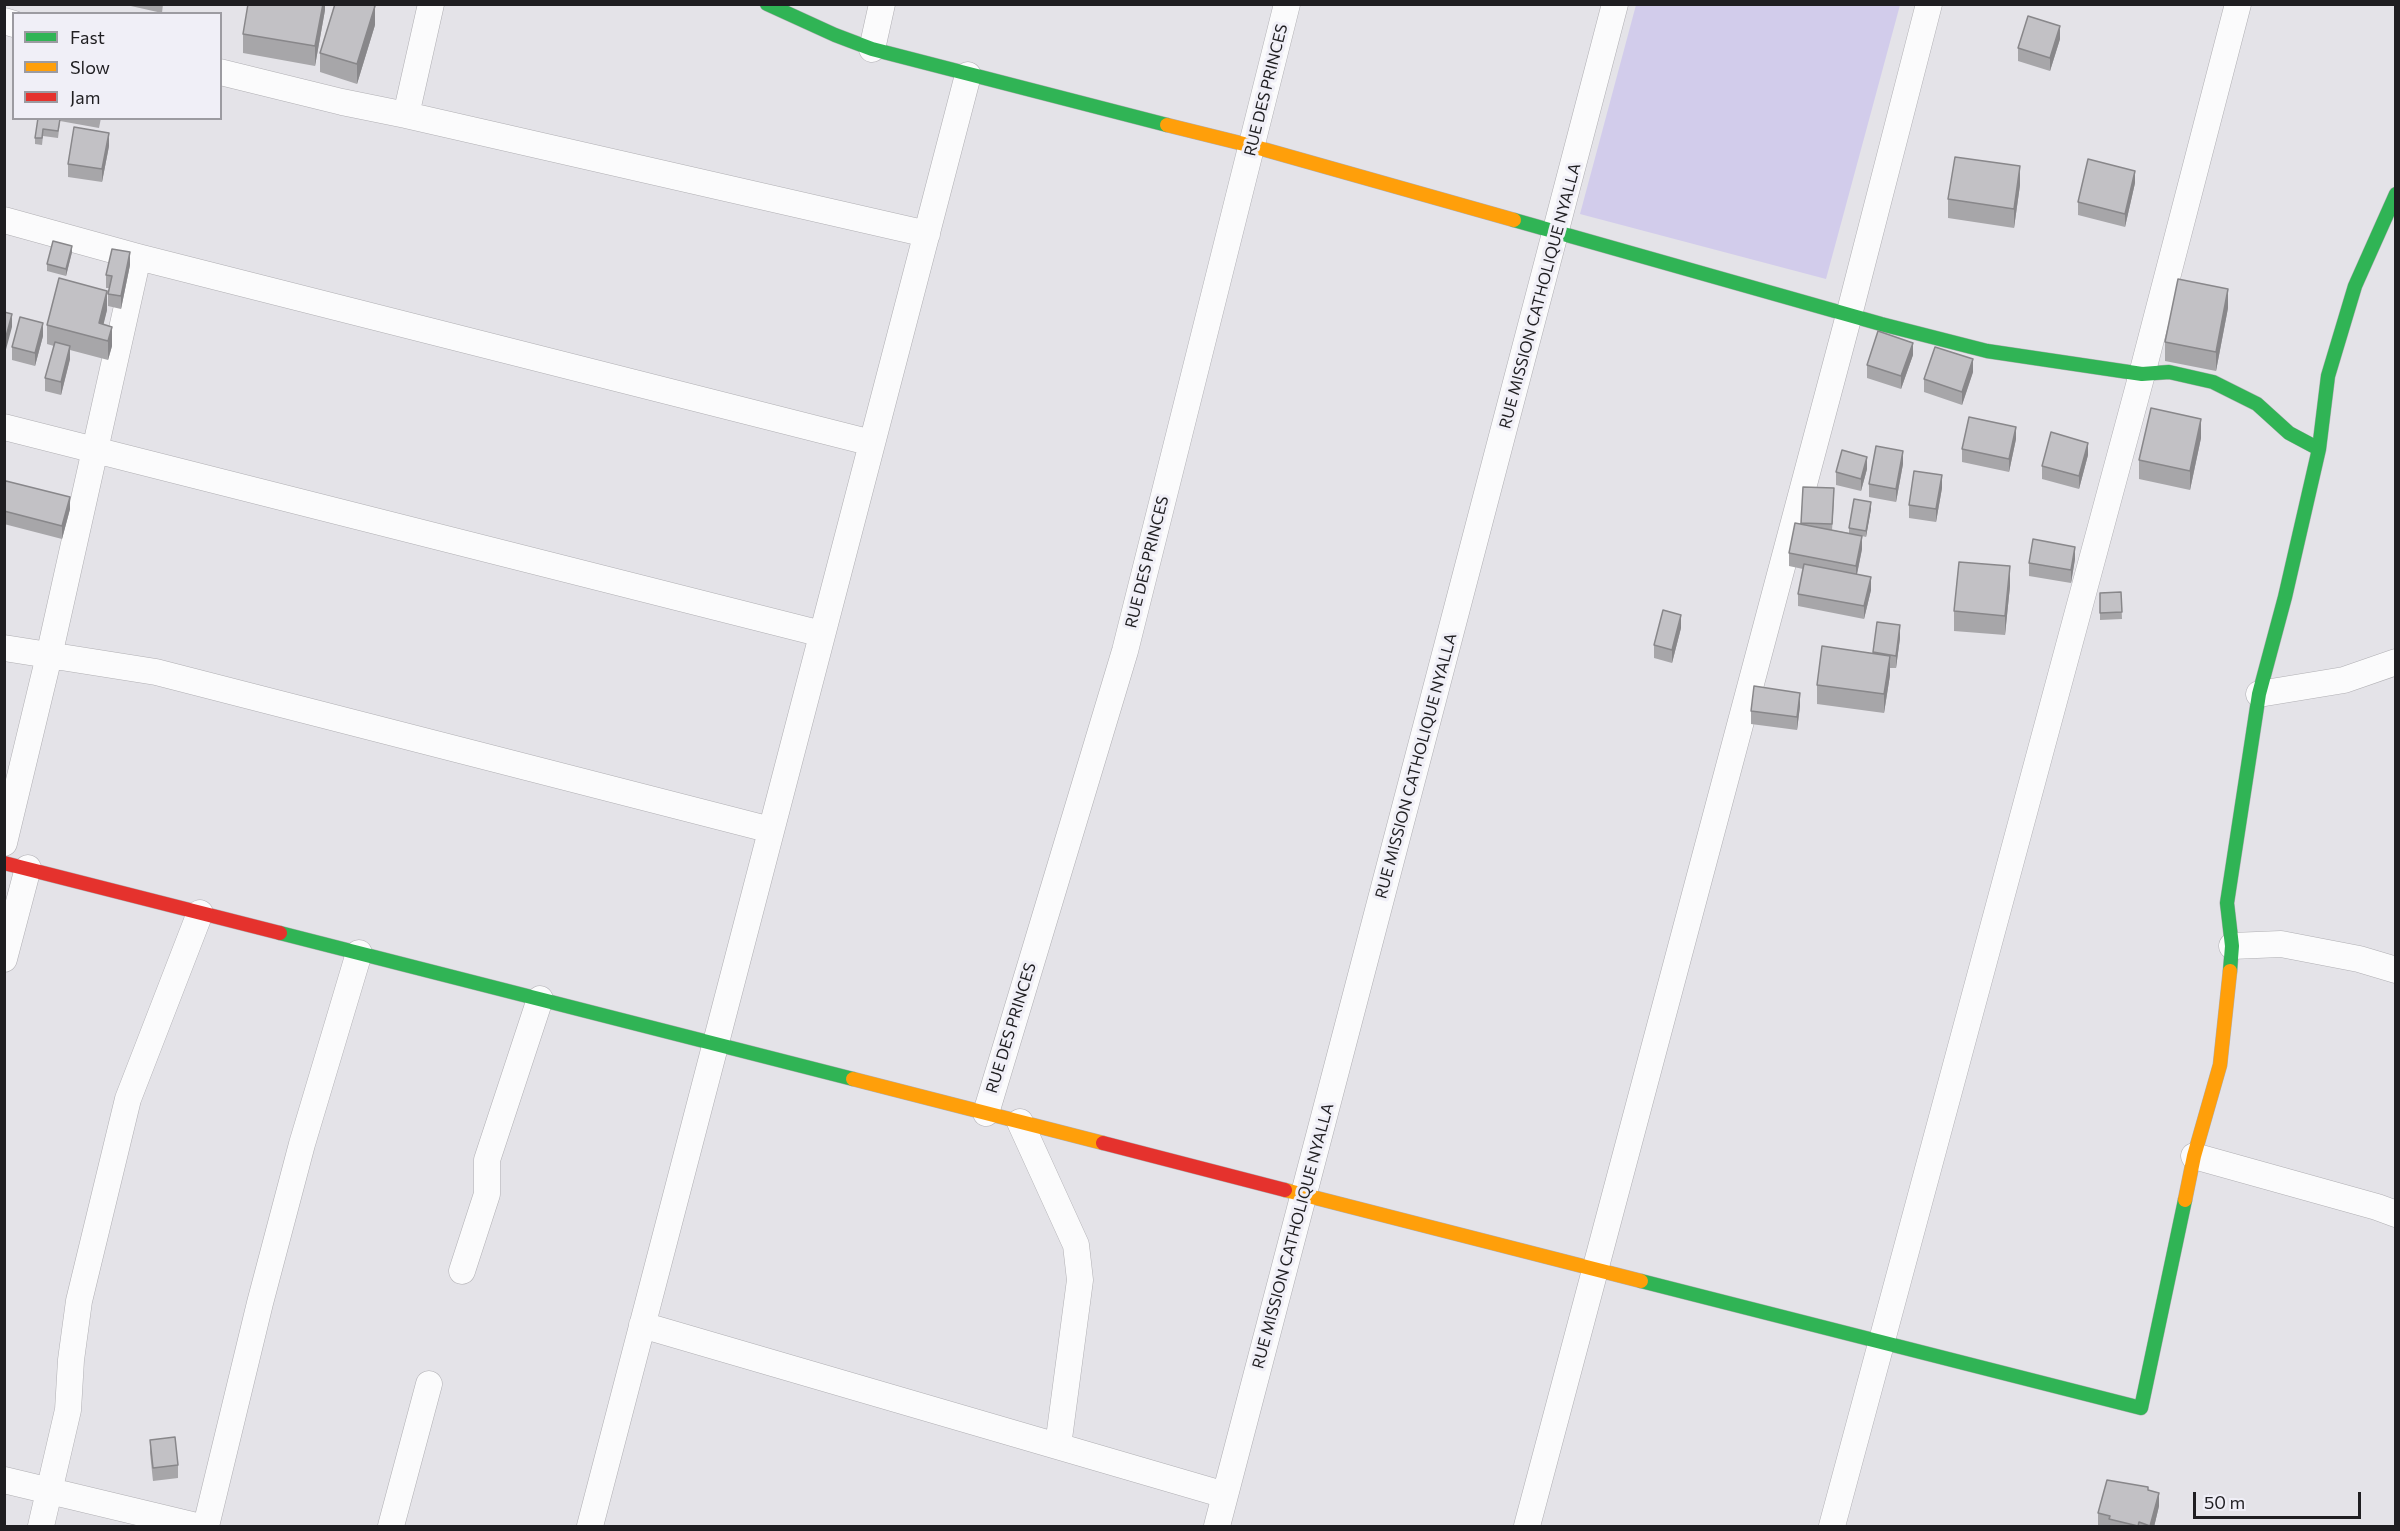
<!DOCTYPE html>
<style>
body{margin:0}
#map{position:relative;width:2400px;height:1531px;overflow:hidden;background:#e4e3e8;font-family:Commissioner,sans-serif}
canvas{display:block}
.frame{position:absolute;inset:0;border:6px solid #1f1e21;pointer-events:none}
.legend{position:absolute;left:12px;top:12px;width:210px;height:108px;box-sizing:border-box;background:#f0eff7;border:2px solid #9c9ba1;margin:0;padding:8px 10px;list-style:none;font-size:18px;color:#1f1e21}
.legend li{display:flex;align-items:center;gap:12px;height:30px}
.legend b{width:30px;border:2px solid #9c9ba1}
.scale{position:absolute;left:2193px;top:1492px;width:168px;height:27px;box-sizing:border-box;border:3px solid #1f1e21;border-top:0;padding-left:8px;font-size:18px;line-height:21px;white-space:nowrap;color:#1f1e21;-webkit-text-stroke:4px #f0eff7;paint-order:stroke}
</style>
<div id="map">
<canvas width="2400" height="1531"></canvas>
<div class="frame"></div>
<ul class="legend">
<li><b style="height:8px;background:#30b455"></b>Fast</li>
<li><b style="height:8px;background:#ff9f0a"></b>Slow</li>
<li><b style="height:8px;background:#e5322d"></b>Jam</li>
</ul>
<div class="scale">50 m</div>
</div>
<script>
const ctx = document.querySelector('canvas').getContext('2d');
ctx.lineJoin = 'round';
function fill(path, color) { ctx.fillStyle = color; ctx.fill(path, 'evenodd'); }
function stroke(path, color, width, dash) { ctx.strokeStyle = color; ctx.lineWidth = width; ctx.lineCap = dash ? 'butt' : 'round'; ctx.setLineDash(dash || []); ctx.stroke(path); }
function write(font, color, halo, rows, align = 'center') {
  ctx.font = font + ' Commissioner,sans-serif'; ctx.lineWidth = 6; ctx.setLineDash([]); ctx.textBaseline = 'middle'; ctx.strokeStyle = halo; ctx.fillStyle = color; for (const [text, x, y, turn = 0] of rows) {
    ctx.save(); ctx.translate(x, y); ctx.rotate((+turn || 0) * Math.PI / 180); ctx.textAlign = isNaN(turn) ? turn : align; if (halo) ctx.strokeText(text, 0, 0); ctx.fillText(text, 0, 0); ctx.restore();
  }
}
const green = new Path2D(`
 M1636 5H1900L1826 279 1580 214Z`);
const street = new Path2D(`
 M4 21 14 24
 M872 49 882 4
 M220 72 342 102 406 115 927 234
 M406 115 431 4
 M4 220 138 257 872 443
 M4 427 822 634
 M4 648 156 672 771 830
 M2259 694 2344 680 2396 662
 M4 843 49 656 138 257
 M2232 946 2281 944 2359 959 2396 970
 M4 959 28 868
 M986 1113 1125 651 1287 4
 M1020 1122 1076 1245 1080 1280 1058 1446
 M2194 1156 2377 1207 2396 1214
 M462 1271 487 1194V1160L540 999
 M642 1325 1225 1495
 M4 1480 196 1526
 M41 1526 68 1410 71 1360 79 1301 128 1099 200 913
 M206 1526 260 1303 302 1144 359 953
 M391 1526 429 1384
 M590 1526 968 75
 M1217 1526 1615 4
 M1527 1526 1849 315 1929 4
 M1832 1526 2142 374 2238 4`);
const fast = new Path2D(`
 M767 4 835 35 872 49 1167 125
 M1514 220 1881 324 1987 351 2142 374 2169 372 2213 382 2257 404 2289 433 2319 449
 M280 933 853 1079
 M2230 971 2232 946 2227 903 2259 694 2285 597 2319 449 2328 376 2355 286 2396 194
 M1641 1281 2141 1408 2185 1200`);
const slow = new Path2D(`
 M1167 125 1252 146 1514 220
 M853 1079 1103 1143
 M1285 1190 1641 1281
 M2185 1200 2194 1156 2220 1065 2230 971`);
const jam = new Path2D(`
 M4 863 280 933
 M1103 1143 1285 1190`);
const wall = new Path2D(`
 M122 4H163L162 13Z
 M325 4V10L315 66 243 53V34Z
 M375 25 357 84 320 72V53Z
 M2060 39 2050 71 2018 61V48Z
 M38 118H101L99 128 60 121 58 138 43 136 42 145 35 144V138Z
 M109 146 102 182 68 177V164Z
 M2135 183 2125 227 2078 215V202Z
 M2020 185 2014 228 1948 218V199Z
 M72 252 66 276 47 271V264Z
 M130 265 121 309 108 306V294L110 288H106V275Z
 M2228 308 2216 371 2165 361V342Z
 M107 310 103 324 112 346 108 360 70 350V359L61 395 45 391V378L54 346 47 344V325Z
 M43 336 35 366 12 360V347Z
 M1913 355 1901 389 1867 378V365Z
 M1973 372 1962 405 1924 392V379Z
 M2201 438 2190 490 2139 479V460Z
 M2016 439 2009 472 1962 462V449Z
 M2088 455 2079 489 2042 479V466Z
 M1903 464 1896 502 1869 497V484Z
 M1867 469 1861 491 1836 485V472Z
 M4 485 70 509 62 539 4 524Z
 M1803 487 1834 501 1832 530 1849 533V528L1871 509 1866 537 1862 536V549L1857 574 1871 590 1864 619 1798 606V594L1803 569 1789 566V553L1801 524Z
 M1942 488 1936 522 1909 518V505Z
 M2075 559 2071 583 2029 576V563Z
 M2010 586 2005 635 1954 631V611Z
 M2121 592 2122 619 2100 620V593Z
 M1681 628 1672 663 1654 658V645Z
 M1900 638 1896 668H1890V675L1884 713 1817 704V685Z
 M1800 706 1797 730 1751 724V711Z
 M150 1440 178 1465V1478L153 1481 150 1453Z
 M2148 1490 2159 1506 2154 1527H2101L2098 1526V1513Z`);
const shadedWall = new Path2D(`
 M323 4H325V10L315 66V46Z
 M375 6V25L357 84V64Z
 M2060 26V39L2050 71V58Z
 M109 133V146L102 182V169Z
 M2020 166V185L2014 228V209Z
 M2135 171V183L2125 227V214Z
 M72 246V252L66 276V269Z
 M130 252V265L121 309V296Z
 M2228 289V308L2216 371V352Z
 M107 291V310L100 339 99 323Z
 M12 314V327L4 357V344Z
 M43 323V336L35 366V353Z
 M112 327V346L108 360V341Z
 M1913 343V355L1901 389V376Z
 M70 346V359L61 395V382Z
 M1973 359V372L1962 405V392Z
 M2201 419V438L2190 490V471Z
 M2016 427V439L2009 472V459Z
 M2088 443V455L2079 489V476Z
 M1903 451V464L1896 502V489Z
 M1867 457V469L1861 491V479Z
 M1942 475V488L1936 522V509Z
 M70 497V509L62 539V526Z
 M1871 502V509L1866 537V531Z
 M1862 536V549L1856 579V566Z
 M2075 547V559L2071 583V570Z
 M2010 566V586L2005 635V616Z
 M1871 577V590L1864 619V606Z
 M1681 615V628L1672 663V650Z
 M1900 625V638L1896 668V656Z
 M1890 656V675L1884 713V694Z
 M1800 693V706L1797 730V717Z
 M2159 1493V1506L2154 1527H2150Z`);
const building = new Path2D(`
 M248 4H323L315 46 243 34Z
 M335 4H371L375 6 357 64 320 53Z
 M2028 16 2060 26 2050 58 2018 48Z
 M38 118 60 119 58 131 43 129 42 138H35Z
 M74 127 109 133 102 169 68 164Z
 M1955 157 2020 166 2014 209 1948 199Z
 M2088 159 2135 171 2125 214 2078 202Z
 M53 241 72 246 66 269 47 264Z
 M112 249 130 252 121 296 108 294 112 276 106 275Z
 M59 278 107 291 99 323 112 327 108 341 47 325Z
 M2178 279 2228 289 2216 352 2165 342Z
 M4 312 12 314 4 344Z
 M20 317 43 323 35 353 12 347Z
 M1878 331 1913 343 1901 376 1867 365Z
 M55 342 70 346 61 382 45 378Z
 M1935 347 1973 359 1962 392 1924 379Z
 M2151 408 2201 419 2190 471 2139 460Z
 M1969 417 2016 427 2009 459 1962 449Z
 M2051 432 2088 443 2079 476 2042 466Z
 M1876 446 1903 451 1896 489 1869 484Z
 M1842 450 1867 457 1861 479 1836 472Z
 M1914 471 1942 475 1936 509 1909 505Z
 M6 481 70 497 62 526 4 511V485Z
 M1803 487 1834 488 1832 524 1801 523Z
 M1854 499 1871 502 1866 531 1849 528Z
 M1795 523 1862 536 1856 566 1789 553Z
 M2033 539 2075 547 2071 570 2029 563Z
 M1959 562 2010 566 2005 616 1954 611Z
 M1804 564 1871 577 1864 606 1798 594Z
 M2121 592 2122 612 2100 613V593Z
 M1663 610 1681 615 1672 650 1654 645Z
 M1877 622 1900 625 1896 656 1873 652Z
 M1822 646 1890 656 1884 694 1817 685Z
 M1754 686 1800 693 1797 717 1751 711Z
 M175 1437 178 1465 153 1468 150 1440Z
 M2107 1480 2148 1487V1490L2159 1493 2150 1526 2139 1522 2138 1526 2109 1519 2110 1516 2098 1513Z`);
const streetNames = [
 ["RUE DES PRINCES",1266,90,-76],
 ["RUE MISSION CATHOLIQUE NYALLA",1540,296,-75],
 ["RUE DES PRINCES",1147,562,-76],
 ["RUE MISSION CATHOLIQUE NYALLA",1416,766,-75],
 ["RUE DES PRINCES",1011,1028,-73],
 ["RUE MISSION CATHOLIQUE NYALLA",1293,1236,-75]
];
fill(green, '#d2cceb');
stroke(street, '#b0afb3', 27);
stroke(fast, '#b0afb3', 15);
stroke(slow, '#b0afb3', 15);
stroke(jam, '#b0afb3', 15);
stroke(street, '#fbfbfc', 26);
stroke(fast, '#30b455', 14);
stroke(slow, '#ff9f0a', 14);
stroke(jam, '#e5322d', 14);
fill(wall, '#a7a6a9');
fill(shadedWall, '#88878a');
fill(building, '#c2c1c5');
stroke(building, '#88878a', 1.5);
write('16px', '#1f1e21', '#f0eff7', streetNames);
</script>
